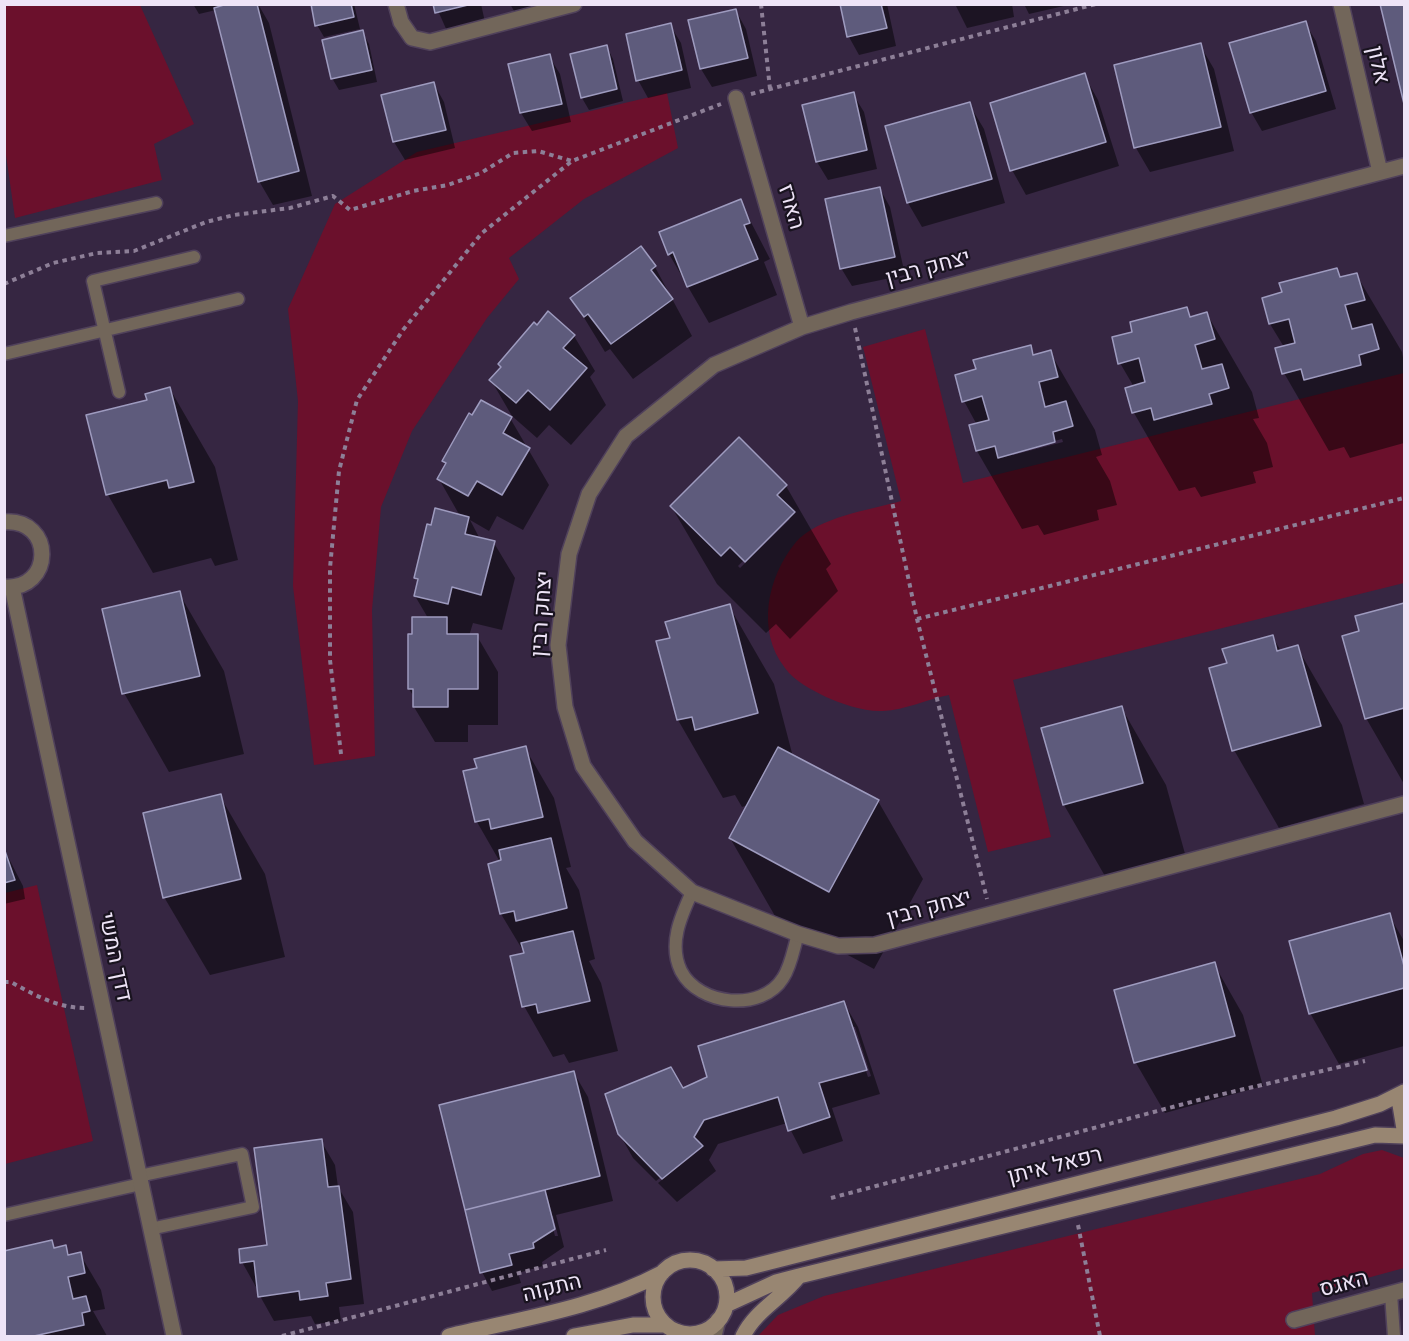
<!DOCTYPE html>
<meta charset="utf-8">
<style>
body{margin:0}
#map{position:relative;width:1409px;height:1341px;overflow:hidden;background:#362642;font-family:Figtree,sans-serif}
canvas{display:block}
.frame{position:absolute;inset:0;border:6px solid #eee4f7;pointer-events:none}
</style>
<div id="map">
<canvas width="1409" height="1341"></canvas>
<div class="frame"></div>
</div>
<script>
const ctx = document.querySelector('canvas').getContext('2d');
ctx.lineJoin = 'round';
function fill(path, color) { ctx.fillStyle = color; ctx.fill(path, 'evenodd'); }
function stroke(path, color, width, dash) { ctx.strokeStyle = color; ctx.lineWidth = width; ctx.lineCap = dash ? 'butt' : 'round'; ctx.setLineDash(dash || []); ctx.stroke(path); }
function write(font, color, halo, rows, align = 'center') {
  ctx.font = font + ' Figtree,Heebo,sans-serif'; ctx.lineWidth = 4.5; ctx.setLineDash([]); ctx.textBaseline = 'middle'; ctx.strokeStyle = halo; ctx.fillStyle = color; for (const [text, x, y, turn = 0] of rows) {
    ctx.save(); ctx.translate(x, y); ctx.rotate((+turn || 0) * Math.PI / 180); ctx.textAlign = isNaN(turn) ? turn : align; if (halo) ctx.strokeText(text, 0, 0); ctx.fillText(text, 0, 0); ctx.restore();
  }
}
const green = new Path2D(`
 M4 5H140L194 124 154 144 162 180 15 218 5 148Z
 M667 93 678 148 584 199 509 258 519 279 487 318 412 431 381 507 372 610 375 756 314 765 293 586 298 401 288 309 335 204 417 152Z
 M925 329 963 483 1404 373V583L1013 680 1051 837 988 852 949 695C928 699 905 710 883 711 864 712 842 704 826 697 812 690 794 681 785 668 756 631 767 577 796 542 818 517 870 510 901 501L863 347Z
 M37 885 93 1141 5 1164V893Z
 M1382 1150 1404 1158V1268L1312 1293 1315 1336H758L778 1315 824 1296 1320 1174 1363 1154Z`);
const shadow = new Path2D(`
 M193 4H258L269 23 312 196 273 205 259 181 216 10 199 14Z
 M312 4H354L360 29 324 37 317 25Z
 M435 4H481L485 22 447 31Z
 M510 4H561L517 16Z
 M841 4H887L896 46 859 55 849 37Z
 M955 4H1012L1014 17 967 28Z
 M1024 4H1068V5L1029 14Z
 M1381 4H1404V98Z
 M736 11 746 29 757 76 712 87 701 69Z
 M1305 23 1316 41 1336 109 1262 131 1251 112Z
 M670 25 681 43 691 88 648 98 638 80Z
 M362 32 369 44 377 82 339 90 332 78Z
 M1200 45 1214 69 1234 151 1150 172 1136 148 1115 66Z
 M607 47 613 59 623 101 589 110 582 98Z
 M549 56 560 74 571 122 532 131 521 113 510 65Z
 M1084 75 1098 100 1119 166 1026 195 1012 170Z
 M434 84 444 102 455 148 405 160 394 142Z
 M853 94 864 112 877 169 828 180 817 162 804 106Z
 M969 104 984 129 1005 203 922 227 908 203Z
 M880 189 890 207 905 275 852 286 841 268Z
 M740 201 770 259 764 262 777 295 709 323 669 254Z
 M655 267 692 336 633 379 610 349 605 352 572 298Z
 M1336 270 1341 278 1356 274 1402 352 1404 363V443L1350 458 1344 447 1329 451 1284 373V347L1270 324 1284 293Z
 M1186 309 1191 318 1207 314 1252 392 1259 418 1253 419 1267 443 1273 467 1253 472 1256 483 1201 497 1195 487 1179 491 1134 413 1127 389 1134 387 1120 363 1134 333Z
 M574 336 595 371 590 377 606 405 571 445 549 425 537 438 512 416 491 380Z
 M1030 347 1035 356 1050 352 1095 430 1102 455 1096 457 1110 481 1117 505 1097 510 1099 520 1044 535 1038 525 1022 529 977 451 971 426 977 425 964 401 978 371ZM1062 439 1063 442 1013 455V452Z
 M170 389 215 467 238 560 215 566 211 558 153 573 108 495 88 416 148 401Z
 M510 418 549 485 523 530 497 516 489 531 470 520 480 539 494 543 515 578 502 630 473 623 469 636H477L498 672V725H468V742H435L414 707V697L409 689 413 635 428 618 415 596 419 583 415 578 460 516 439 479 446 466 443 461Z
 M786 486 831 564 826 569 838 591 790 639 776 624 766 633 717 584 671 506ZM787 517 790 519 740 568 738 566Z
 M179 593 224 671 244 754 169 772 124 693Z
 M1404 604V784L1366 718 1361 632 1357 617Z
 M729 606 774 684 793 757 878 801 923 879 874 969 775 916 730 838 748 805 742 807 735 795 723 798 678 720 658 642 671 639Z
 M1272 636 1281 651 1297 647 1342 725 1364 804 1279 828 1234 750 1228 664Z
 M1121 707 1166 785 1187 861 1109 883 1064 805 1043 729Z
 M525 748 554 798 571 867 566 868 579 890 595 959 589 961 601 983 618 1051 569 1063 564 1054 553 1057 524 1006 525 954 501 914 490 865 500 862 477 822 465 773 479 770Z
 M220 796 265 874 285 957 210 975 164 897Z
 M4 849 23 886 25 899 4 904Z
 M1389 915 1404 941V1046L1339 1064 1310 1013Z
 M1214 964 1243 1015 1263 1086 1165 1113 1136 1063 1116 991Z
 M844 1003 858 1027 880 1094 832 1108 843 1141 803 1154 787 1123 718 1144 709 1160 716 1171 677 1202 658 1183 702 1148V1145L656 1181 633 1158 619 1133 683 1090ZM851 1027H855L871 1076 868 1077Z
 M574 1073 588 1097 613 1201 556 1215 564 1247 542 1262 543 1266 518 1273 521 1283 492 1291 482 1272 441 1106ZM550 1216H553L558 1236H555Z
 M321 1141 335 1165 338 1187 353 1212 364 1304 339 1307 341 1321 315 1324 311 1316 274 1321 260 1296 259 1287H256L242 1262 268 1246Z
 M51 1242 55 1249 65 1247 71 1256 80 1254 101 1290 105 1309 93 1311 107 1336H4V1252Z`);
const building = new Path2D(`
 M227 4H257L299 171 258 182 214 8Z
 M311 4H351L354 17 315 26Z
 M433 4H472L435 13Z
 M840 4H881L887 28 847 37Z
 M1380 4H1404V104Z
 M736 9 748 58 700 69 688 20Z
 M1306 21 1326 91 1250 113 1229 43Z
 M671 23 682 70 636 81 626 34Z
 M363 30 372 70 331 79 322 40Z
 M1201 43 1221 127 1134 148 1114 65Z
 M607 45 617 89 581 98 570 54Z
 M550 54 562 104 520 113 508 64Z
 M1085 73 1106 142 1010 171 990 103Z
 M434 82 446 130 393 142 381 95Z
 M854 92 867 150 816 162 802 105Z
 M970 102 992 179 907 203 885 126Z
 M880 187 895 257 840 269 825 199Z
 M741 199 750 223 744 225 758 259 687 287 673 252 668 255 659 232Z
 M641 246 656 266 651 270 673 299 611 344 588 314 584 317 570 298Z
 M1337 268 1340 277 1357 273 1365 300 1345 305 1352 329 1372 324 1379 349 1359 355 1361 365 1304 380 1301 369 1282 374 1275 348 1295 343 1289 319 1269 324 1262 298 1282 292 1279 283Z
 M1187 307 1190 317 1207 312 1215 339 1195 345 1202 369 1222 364 1229 388 1209 394 1212 404 1154 420 1151 408 1132 413 1125 388 1145 382 1139 358 1118 364 1112 337 1132 332 1130 322Z
 M548 311 575 335 563 348 587 368 550 410 528 390 516 403 489 380 501 367 498 364 534 322 537 325Z
 M1031 345 1033 355 1051 350 1058 377 1039 382 1045 407 1066 401 1073 426 1053 432 1055 442 998 458 995 446 976 451 969 425 989 420 982 396 962 402 955 375 976 369 973 360Z
 M170 387 194 482 169 488 167 480 106 495 86 415 147 400 145 394Z
 M481 400 512 417 503 433 530 448 502 495 477 481 468 496 437 479 446 463 442 461 469 413 472 415Z
 M739 437 787 485 777 495 795 512 745 562 730 547 721 556 670 506Z
 M435 508 469 517 465 534 495 541 481 595 452 587 448 604 414 596 418 579 414 578 427 524 431 525Z
 M180 591 200 676 122 694 102 609Z
 M1404 603V708L1365 719 1342 636 1359 631 1355 616Z
 M730 604 758 713 695 730 692 717 677 720 656 641 670 638 665 622Z
 M412 617H447V634H478V689H448V707H413V689H408V634H412Z
 M1273 635 1277 651 1298 645 1321 726 1232 751 1209 668 1227 663 1222 649Z
 M1122 706 1143 783 1063 805 1041 728Z
 M526 746 543 817 491 829 489 819 475 822 463 771 477 768 474 759Z
 M778 747 879 800 829 892 729 838Z
 M221 794 241 879 163 898 143 813Z
 M551 838 567 908 516 921 514 911 500 914 488 864 501 860 499 850Z
 M4 848 15 880 4 883Z
 M1390 913 1404 966V988L1309 1014 1289 941Z
 M573 931 590 1001 538 1013 536 1004 522 1007 510 956 524 953 521 943Z
 M1215 962 1235 1036 1134 1063 1114 990Z
 M844 1001 867 1070 819 1083 830 1117 788 1131 778 1097 704 1120 694 1137 703 1146 662 1179 618 1134 605 1094 671 1067 683 1088 707 1077 698 1046Z
 M574 1071 600 1176 465 1210 439 1105Z
 M322 1139 328 1187 339 1186 351 1279 326 1283 328 1296 300 1300 299 1291 258 1297 254 1261 240 1263 239 1249 267 1245 254 1148Z
 M545 1190 555 1229 533 1243 534 1248 509 1254 512 1265 480 1273 465 1210Z
 M52 1240 54 1248 66 1245 68 1255 81 1252 85 1273 68 1277 73 1299 86 1296 90 1311 82 1313 84 1325 34 1336H4V1251Z`);
const path = new Path2D(`
 M761 4 770 89
 M751 94 1096 4
 M4 284 53 263 97 253 134 251 206 222 234 215 290 208 333 196 350 210 413 191 448 185 481 173 513 153 538 151 572 161
 M855 328 917 619 987 899
 M917 619 1404 498
 M341 754 330 660V568L339 471 357 400 403 330 482 233 572 161 721 104
 M4 982H11C34 995 58 1008 85 1008
 M831 1198 1210 1097 1365 1061
 M1078 1225 1100 1336
 M282 1336 606 1250`);
const lane = new Path2D(`
 M4 236 156 203
 M4 354 238 299
 M119 392 93 281 194 257
 M692 892C681 916 668 944 681 971 699 1006 762 1012 783 978 791 966 794 947 798 934
 M139 1176 242 1154 253 1207 150 1229
 M4 1215 141 1184
 M1391 1294 1394 1336`);
const street = new Path2D(`
 M396 4 401 22 412 38 430 42 574 4
 M1341 4 1380 172
 M736 98 802 327
 M1404 166 851 312 802 327 714 365 626 436 589 494 569 554 558 645 565 707 583 766 635 841 692 892 798 934 838 946 875 945 1404 804
 M4 522C55 518 54 591 4 587
 M12 587 174 1336
 M1294 1320 1404 1290
 M676 1331 680 1336
 M714 1336 718 1320`);
const secondary = new Path2D(`
 M1404 1092 1400 1105 1404 1129
 M653 1297a37 37 0 1 1 74 0a37 37 0 1 1-74 0Z
 M713 1269 746 1268 766 1263 1336 1118 1380 1104 1404 1092
 M726 1305 776 1282 799 1276 1375 1135 1404 1136
 M449 1336C520 1319 596 1308 662 1273
 M574 1336 633 1325H666
 M743 1336C756 1310 781 1299 799 1276`);
const streetNames = [
 ["אלון",1378,65,77],
 ["הארז",791,207,74],
 ["יצחק רבין",928,268,-15],
 ["יצחק רבין",542,614,-86],
 ["יצחק רבין",929,908,-15],
 ["דדך המשי",115,957,78],
 ["רפאל איתן",1055,1166,-14],
 ["האגס",1344,1284,-15],
 ["התקוה",552,1288,-14]
];
fill(green, '#6b102c');
fill(shadow, '#0007');
fill(building, '#5e5b7c');
stroke(building, '#9e9bbf', 1.5);
stroke(lane, '#50415b', 15);
stroke(street, '#50415b', 18);
stroke(secondary, '#50415b', 18);
stroke(path, '#8d7f97', 4, [4.5, 4.5]);
stroke(lane, '#72665a', 12);
stroke(street, '#72665a', 15);
stroke(secondary, '#988672', 15);
write('22px', '#eee4f7', '#19131f', streetNames);
</script>
